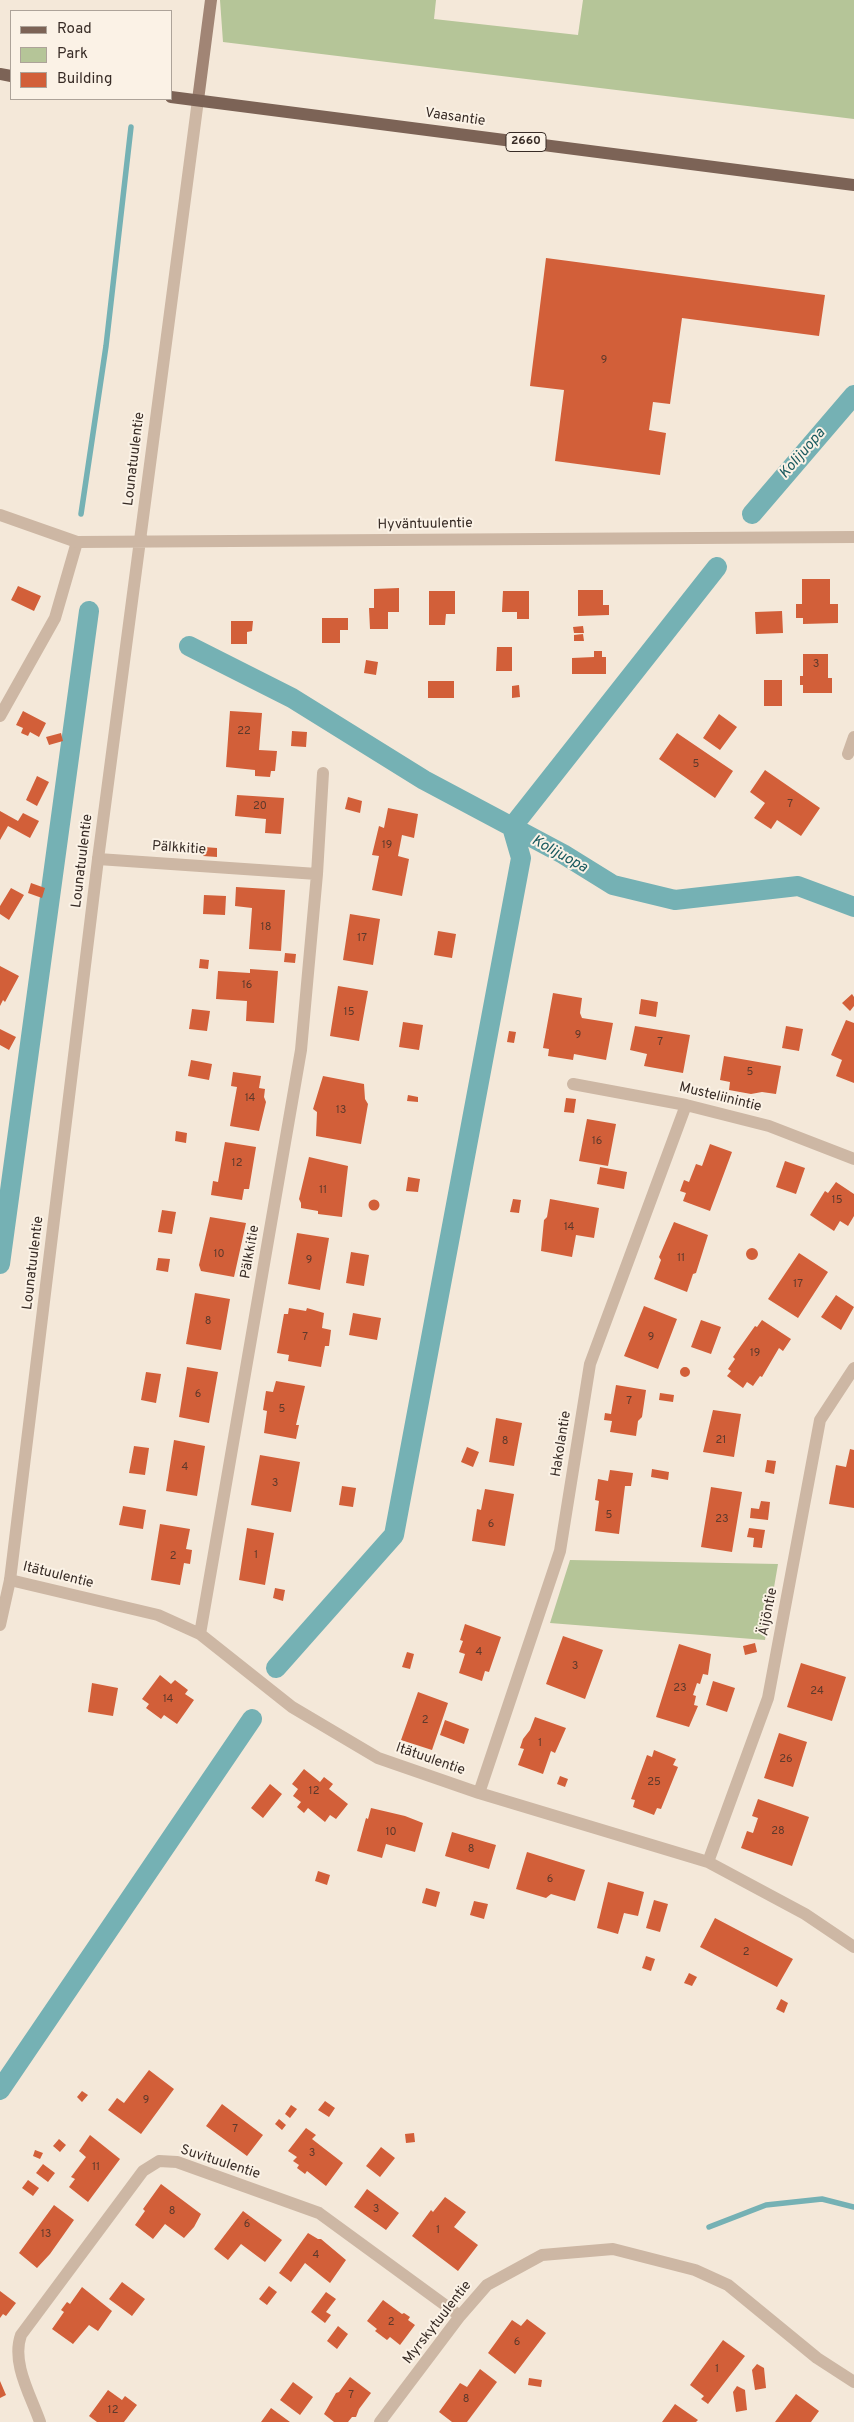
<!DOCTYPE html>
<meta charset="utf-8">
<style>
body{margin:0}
#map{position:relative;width:854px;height:2422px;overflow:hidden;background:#f4e8d9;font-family:Overpass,sans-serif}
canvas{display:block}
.legend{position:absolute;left:10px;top:10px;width:162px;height:90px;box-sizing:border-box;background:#fbf2e6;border:1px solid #ada399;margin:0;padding:6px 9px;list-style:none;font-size:15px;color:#382c26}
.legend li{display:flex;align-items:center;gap:10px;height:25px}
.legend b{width:25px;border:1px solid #ada399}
</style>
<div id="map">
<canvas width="854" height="2422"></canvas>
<ul class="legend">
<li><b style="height:6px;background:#7c6356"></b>Road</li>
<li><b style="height:14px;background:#b5c598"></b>Park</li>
<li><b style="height:14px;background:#d25f39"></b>Building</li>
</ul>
</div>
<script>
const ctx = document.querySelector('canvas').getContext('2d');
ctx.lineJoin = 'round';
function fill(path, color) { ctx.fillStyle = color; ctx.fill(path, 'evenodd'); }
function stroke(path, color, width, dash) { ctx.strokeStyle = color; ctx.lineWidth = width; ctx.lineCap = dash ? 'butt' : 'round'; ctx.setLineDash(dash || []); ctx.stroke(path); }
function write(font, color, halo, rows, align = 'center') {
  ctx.font = font + ' Overpass,sans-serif'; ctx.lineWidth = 4; ctx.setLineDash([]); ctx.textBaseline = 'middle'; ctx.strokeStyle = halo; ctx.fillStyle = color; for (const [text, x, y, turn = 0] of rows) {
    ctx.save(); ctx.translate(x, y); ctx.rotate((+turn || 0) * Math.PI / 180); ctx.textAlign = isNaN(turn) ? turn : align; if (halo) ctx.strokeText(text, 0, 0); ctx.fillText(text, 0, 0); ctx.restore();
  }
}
const green = new Path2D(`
 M220 0H436L434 19 578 35 583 0H854V119L223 42Z
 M570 1560 778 1564 765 1640 550 1623Z`);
const stream = new Path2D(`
 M81 514 106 346 131 127
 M709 2227 766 2205 822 2199 854 2207`);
const canal = new Path2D(`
 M752 514 854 395
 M189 646 292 698 424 780 563 854 613 885 675 900 798 886 854 907
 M0 1264 89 611
 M276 1668 394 1535 521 858 512 827 717 567
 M0 2090 252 1719`);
const building = new Path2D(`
 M546 258 825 295 819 336 682 318 670 404 653 402 649 430 666 433 660 475 555 461 564 390 530 386Z
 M802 579H830V604H838V623L803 624V618H796V604H802Z
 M18 586 41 596 34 611 11 600Z
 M399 588V612H388V629H370L369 608H374V589Z
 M578 590H603V605H609V615L578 616Z
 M429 591H455V614H446L445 625H429Z
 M503 591H529V619H517V612H502Z
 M782 611 783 633 756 634 755 612Z
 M322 618H348V630H340V643H322Z
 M231 621H253L252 631 247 632V644H231Z
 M583 626 584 633H574L573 627Z
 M583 634 584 641H574V635Z
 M497 647H512V671H496Z
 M594 651H602V657H606V674H572V658L594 657Z
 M803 654H828V678H832V693H803V685H800V676H803Z
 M366 660 378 662 376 675 364 673Z
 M764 680H782V706H764Z
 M428 681H454V698H428Z
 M519 685 520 697 512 698V686Z
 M23 711 46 723 39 737 30 732 28 736 21 733 23 728 16 725Z
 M230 711 262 713 259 750 277 751 275 771H271L270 777 255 776V770L226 767Z
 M719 714 737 727 720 750 703 738Z
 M292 731 307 732 306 747 291 746Z
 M61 733 63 741 49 745 46 737Z
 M677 733 733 771 715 798 659 759Z
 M765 770 820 808 801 836 777 820 771 829 754 818 765 803 750 792Z
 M37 776 49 782 37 806 26 800Z
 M237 795 284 798 281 834 265 833 266 819 235 816Z
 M348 797 362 801 360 813 345 809Z
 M388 808 418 814 414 838 402 835 398 856 409 859 402 896 372 890 379 856 372 855 379 826 384 828Z
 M0 811 18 821 23 813 39 821 30 838 8 826 0 840Z
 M204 847 217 848V857L203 856Z
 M31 883 45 888 42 898 28 893Z
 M236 887 285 890 281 951 249 949 252 908 235 906Z
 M11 888 24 895 9 920 0 914V906Z
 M204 895 226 896 225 915 203 914Z
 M350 914 380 919 373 965 343 960Z
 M438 931 456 934 452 958 434 955Z
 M285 953 296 954 295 963 284 962Z
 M200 959 209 960 208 969 199 968Z
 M0 966 19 976 5 1002 3 1000 0 1006Z
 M250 969 278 971 274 1023 246 1021 247 1001 216 999 218 971 250 973Z
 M338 986 368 991 359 1041 330 1036Z
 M553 993 582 998 580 1013 582 1018 613 1023 606 1060 574 1054 573 1060 548 1056 549 1049 543 1048Z
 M852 994 854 997V1006L850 1011 842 1003Z
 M641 999 658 1002 656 1017 639 1014Z
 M192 1009 210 1011 207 1031 189 1029Z
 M846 1020 854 1023V1083L836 1076 842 1060 831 1055Z
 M403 1022 423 1025 419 1050 399 1047Z
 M635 1026 690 1035 683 1073 644 1066 647 1054 630 1050Z
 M786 1026 803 1029 799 1051 782 1048Z
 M0 1029 16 1037 9 1050 0 1045Z
 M509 1031 516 1032 514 1043 507 1042Z
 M724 1056 781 1066 776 1094 762 1092 751 1094 729 1090 730 1082 720 1080Z
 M191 1060 212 1064 209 1080 188 1076Z
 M233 1072 261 1076 259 1088 265 1089 264 1097 266 1102 259 1131 230 1126 237 1087 231 1086Z
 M323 1076 364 1084 365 1099 368 1104 361 1144 316 1136 317 1112 313 1109Z
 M408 1095 418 1097V1102L407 1101Z
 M566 1098 576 1099 574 1113 564 1112Z
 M587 1119 616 1124 608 1166 579 1161Z
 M176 1131 187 1133 186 1143 175 1141Z
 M225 1142 256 1147 249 1189H244L242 1200 211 1195 213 1181 218 1182Z
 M710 1144 732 1152 710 1211 683 1201 686 1193 680 1191 684 1180 689 1182 696 1164 702 1166Z
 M309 1157 348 1166 342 1217 318 1214V1211L301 1208V1203L299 1199Z
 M785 1161 805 1168 796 1194 776 1187Z
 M600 1167 627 1172 624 1189 597 1184Z
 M408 1177 420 1179 418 1192 406 1191Z
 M836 1182 854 1194V1216L848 1226 840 1221 834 1231 810 1215 825 1191 828 1193Z
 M513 1199 521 1200 519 1213 510 1212Z
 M550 1199 599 1208 594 1238 576 1235 572 1257 541 1251 544 1220 547 1217Z
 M368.5 1205a5.5 5.5 0 1 1 11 0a5.5 5.5 0 1 1-11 0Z
 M162 1210 176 1212 172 1234 158 1232Z
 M210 1217 246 1223 234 1277 201 1271 199 1265Z
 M674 1222 708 1235 696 1273 693 1274 687 1292 654 1279 661 1260 659 1257Z
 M297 1233 329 1238 320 1290 288 1284Z
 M746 1254a6 6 0 1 1 12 0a6 6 0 1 1-12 0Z
 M351 1252 369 1255 364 1286 346 1283Z
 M799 1253 828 1272 798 1318 768 1299Z
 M158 1258 170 1259 168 1272 156 1270Z
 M195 1293 230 1299 221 1350 186 1344Z
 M836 1295 854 1307 841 1330 821 1317Z
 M644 1306 677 1319 658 1369 624 1356Z
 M289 1308 306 1311 307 1308 324 1313 322 1328 331 1330 329 1346H325L321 1367 288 1361 289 1355 277 1353 284 1314H288Z
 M353 1313 381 1318 377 1340 349 1335Z
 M701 1320 721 1327 711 1354 691 1347Z
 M762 1320 791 1339 783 1351 779 1348 762 1377 760 1376 753 1386 747 1382 743 1388 727 1376 731 1371 728 1369 735 1359 733 1357 755 1326 757 1327Z
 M680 1372a5 5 0 1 1 10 0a5 5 0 1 1-10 0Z
 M187 1367 218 1372 209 1423 179 1417Z
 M146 1372 161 1374 156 1403 141 1400Z
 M276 1381 305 1386 296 1425H299L296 1439 264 1433 267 1411 263 1410 266 1391 273 1392Z
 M616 1385 646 1390 642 1417 638 1421 636 1436 610 1432 612 1421 604 1420 605 1413 611 1414Z
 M660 1393 674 1395 673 1402 659 1400Z
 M713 1410 741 1414 734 1457 703 1452Z
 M496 1418 522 1423 514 1466 489 1462Z
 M174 1440 205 1446 197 1496 166 1491Z
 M134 1446 149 1448 145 1475 129 1473Z
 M467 1447 479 1452 473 1467 461 1462Z
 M850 1449 854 1450V1508L829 1504 836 1465 846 1467Z
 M260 1455 300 1462 291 1512 251 1505Z
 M767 1460 776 1461 774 1474 765 1472Z
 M652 1469 669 1472 668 1480 651 1477Z
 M610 1470 633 1473 631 1486H625L619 1534 595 1531 599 1501 595 1500 598 1479 608 1481Z
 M342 1486 356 1488 353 1507 339 1505Z
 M711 1487 742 1492 732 1552 701 1547Z
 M485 1489 514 1494 505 1546 472 1541 477 1509 481 1510Z
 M761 1501 770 1502 768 1520 750 1518 751 1508 759 1509Z
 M123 1506 146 1510 143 1529 119 1525Z
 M160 1524 190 1529 186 1549 192 1550 190 1564 184 1563 180 1585 151 1580Z
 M247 1528 274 1533 265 1585 239 1580Z
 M749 1528 765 1530 762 1548 753 1547 754 1538 747 1537Z
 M275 1588 285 1590 283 1601 273 1598Z
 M465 1624 501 1637 489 1672 485 1671 482 1681 459 1673 465 1654 459 1652 463 1641 460 1640Z
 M563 1636 603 1650 585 1699 546 1684Z
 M755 1643 757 1652 745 1655 743 1646Z
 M679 1644 711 1654 708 1675 703 1674 700 1684 697 1683 693 1695 696 1696 694 1705 698 1706 689 1727 656 1717Z
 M407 1652 414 1654 410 1669 402 1667Z
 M801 1663 846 1677 832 1721 787 1707Z
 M160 1675 171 1684 175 1680 188 1690 185 1694 194 1700 177 1724 164 1715 161 1719 146 1708 149 1704 142 1699Z
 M713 1681 735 1688 727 1712 706 1705Z
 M92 1683 118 1688 113 1716 88 1712Z
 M418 1692 448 1703 432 1750 401 1740Z
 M535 1717 566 1728 555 1753 551 1751 543 1774 518 1765 524 1749 520 1748 523 1739 530 1730Z
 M445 1720 469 1729 464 1744 440 1735Z
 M779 1733 807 1742 793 1787 764 1778Z
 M654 1750 676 1759 673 1765 678 1767 661 1809 657 1808 654 1815 633 1807 635 1800 631 1799 647 1755 652 1757Z
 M304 1769 320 1782 324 1777 333 1784 329 1789 348 1804 336 1819 330 1815 325 1822 308 1808 304 1813 297 1807 301 1802 293 1796 298 1789 292 1784Z
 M560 1776 568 1779 565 1787 557 1784Z
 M270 1784 282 1794 263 1818 251 1808Z
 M758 1799 809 1817 792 1866 741 1848 747 1831 753 1833 758 1818 752 1816Z
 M371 1808 405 1816 423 1823 415 1852 386 1844 382 1858 357 1851 366 1818 368 1819Z
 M452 1832 496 1845 489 1869 445 1856Z
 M527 1852 585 1870 575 1901 551 1894 546 1898 516 1889Z
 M318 1871 330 1875 327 1885 315 1881Z
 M608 1882 644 1892 638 1916 624 1913 618 1934 597 1928Z
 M426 1888 440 1892 436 1907 422 1903Z
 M654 1900 668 1904 660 1932 646 1928Z
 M474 1901 488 1904 484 1919 470 1915Z
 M715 1918 793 1959 777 1987 700 1947Z
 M646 1956 655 1959 651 1971 642 1968Z
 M689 1973 697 1977 692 1986 684 1983Z
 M781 1999 788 2003 784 2013 776 2009Z
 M149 2070 174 2089 141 2134 108 2110 117 2098 124 2103Z
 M82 2091 88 2095 82 2102 77 2097Z
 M325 2101 335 2108 329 2117 318 2110Z
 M222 2104 263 2135 247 2156 206 2126Z
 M291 2105 297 2109 290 2118 285 2114Z
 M279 2119 286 2125 282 2130 275 2124Z
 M306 2128 316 2135 312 2139 343 2163 326 2186 307 2171 305 2174 297 2168 299 2165 293 2161 297 2157 288 2151Z
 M414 2133 415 2142 406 2143 405 2134Z
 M90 2135 120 2159 88 2202 69 2187 75 2179 71 2177 86 2157 79 2151Z
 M59 2139 66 2145 60 2152 53 2146Z
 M381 2147 395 2158 380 2177 366 2166Z
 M35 2150 43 2153 40 2159 33 2156Z
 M43 2164 55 2173 48 2182 36 2173Z
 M28 2180 39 2188 33 2196 22 2188Z
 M161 2184 201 2214 194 2227 184 2238 165 2224 153 2239 135 2225 145 2211 143 2209Z
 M367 2189 399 2213 386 2230 354 2207Z
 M445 2197 466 2212 454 2227 478 2245 458 2271 412 2236 431 2210 433 2212Z
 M54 2205 74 2220 50 2254 37 2268 19 2253Z
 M243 2211 282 2240 265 2262 241 2244 228 2260 214 2249Z
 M308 2233 318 2239H321L346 2260 330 2283 305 2263 291 2282 279 2273Z
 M122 2282 145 2299 132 2316 109 2299Z
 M269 2286 277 2292 267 2305 259 2299Z
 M82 2287 112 2311 98 2331 89 2325 73 2344 52 2329 64 2312 61 2310 67 2302 70 2304Z
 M0 2291 16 2303 6 2316 3 2314 0 2318Z
 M326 2292 336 2299 326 2312 331 2315 325 2323 311 2312Z
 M383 2300 402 2314 404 2313 410 2317 408 2320 415 2325 400 2345 390 2337 387 2340 375 2331 377 2329 367 2321Z
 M527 2319 546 2333 515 2374 488 2353 512 2320 521 2326Z
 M338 2326 348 2334 337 2349 327 2341Z
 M723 2340 745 2356 708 2404 701 2399 704 2396 690 2385Z
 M757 2364 764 2368 766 2388 755 2390 752 2370Z
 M480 2369 497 2382 467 2422H452L439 2412 460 2383 467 2387Z
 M350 2377 371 2393 359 2409 356 2417H352L348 2422H334L324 2414 336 2393 339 2392Z
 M529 2378 542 2380 541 2387 528 2385Z
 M0 2381 6 2395 0 2398Z
 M293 2382 313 2397 300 2415 280 2400Z
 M737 2386 745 2390 747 2410 736 2412 733 2392Z
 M108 2390 122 2400 125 2396 137 2405 124 2422H97L89 2416Z
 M796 2394 819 2411 811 2422H775Z
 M675 2404 698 2420 696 2422H662Z
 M271 2408 290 2422H261Z`);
const minor = new Path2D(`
 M0 716 55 618 77 542
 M848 754 854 737
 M98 859 317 874 301 1050 200 1634
 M317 874 323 773
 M573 1084 686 1105 769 1126 854 1159
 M10 1580 158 1615 200 1634 292 1707 378 1758 479 1793 708 1862 805 1914 854 1947
 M479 1793 560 1551 590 1364 686 1105
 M708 1862 768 1698 820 1420 854 1368
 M40 2422C31 2396 11 2363 21 2335L143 2171 159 2161 177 2162 319 2213 460 2316
 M380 2422 460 2316 487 2285 542 2255 613 2249 695 2270 728 2285 817 2358 854 2382`);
const tertiary = new Path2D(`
 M0 515 77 542 854 537
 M0 1625 10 1580 98 859 198 100`);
const secondary = new Path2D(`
 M198 100 211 0`);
const primary = new Path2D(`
 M0 74 11 76
 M171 97 854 185`);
const numberNames = [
 ["9",604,361],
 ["3",816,665],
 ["22",244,732],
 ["5",696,765],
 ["7",790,805],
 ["20",260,807],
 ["19",387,846],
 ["18",266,928],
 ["17",362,939],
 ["16",247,986],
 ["15",349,1013],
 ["9",578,1036],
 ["7",660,1043],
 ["5",750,1073],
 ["14",250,1099],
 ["13",341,1111],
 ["16",597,1142],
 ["12",237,1164],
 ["11",323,1191],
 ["15",837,1201],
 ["14",569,1228],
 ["10",219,1255],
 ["11",681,1259],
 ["9",309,1261],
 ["17",798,1285],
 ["8",208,1322],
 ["7",305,1338],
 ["9",651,1338],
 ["19",755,1354],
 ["6",198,1395],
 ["7",629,1402],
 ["5",282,1410],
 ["21",721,1441],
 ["8",505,1442],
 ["4",185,1468],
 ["3",275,1484],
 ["5",609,1516],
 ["23",722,1520],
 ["6",491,1525],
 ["1",256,1556],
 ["2",173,1557],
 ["4",479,1653],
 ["3",575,1667],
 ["23",680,1689],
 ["24",817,1692],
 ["14",168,1700],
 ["2",425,1721],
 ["1",540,1744],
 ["26",786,1760],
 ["25",654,1783],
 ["12",314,1792],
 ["28",778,1832],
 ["10",391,1833],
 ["8",471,1850],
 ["6",550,1880],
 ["2",746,1953],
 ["9",146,2101],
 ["7",235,2130],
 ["3",312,2154],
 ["11",96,2168],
 ["3",376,2210],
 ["8",172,2212],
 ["6",247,2225],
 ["1",438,2231],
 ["13",46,2235],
 ["4",316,2256],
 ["2",391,2323],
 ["6",517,2343],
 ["1",717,2370],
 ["7",351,2396],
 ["8",466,2400],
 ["12",113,2411]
];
const shields = [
 [526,142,40]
];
const shieldNames = [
 ["2660",526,142]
];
const streetNames = [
 ["Vaasantie",455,118,8],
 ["Lounatuulentie",135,459,-83],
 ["Hyväntuulentie",425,525,-1],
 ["Pälkkitie",179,849,4],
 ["Lounatuulentie",83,861,-83],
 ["Musteliinintie",720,1098,14],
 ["Pälkkitie",251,1252,-80],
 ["Lounatuulentie",34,1263,-83],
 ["Hakolantie",562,1444,-81],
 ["Itätuulentie",58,1576,14],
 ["Äijöntie",769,1612,-79],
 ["Itätuulentie",430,1760,19],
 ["Suvituulentie",220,2163,18],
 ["Myrskytuulentie",438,2323,-52]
];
const waterNames = [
 ["Kolijuopa",803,454,-49],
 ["Kolijuopa",559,855,29]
];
fill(green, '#b5c598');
stroke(stream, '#75b1b4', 5.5);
stroke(canal, '#75b1b4', 20);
fill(building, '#d25f39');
stroke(minor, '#cdb7a4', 12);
stroke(tertiary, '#cdb7a4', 12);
stroke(secondary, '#a18575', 12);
stroke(primary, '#7c6356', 12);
write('11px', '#5e392b', null, numberNames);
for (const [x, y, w] of shields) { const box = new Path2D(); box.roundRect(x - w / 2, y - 9.5, w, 19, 4); ctx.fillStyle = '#fbf2e6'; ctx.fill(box); stroke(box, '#382c26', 1); }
write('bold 12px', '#382c26', null, shieldNames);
write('14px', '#382c26', '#fbf2e6', streetNames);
write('italic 15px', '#18595e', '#fbf2e6', waterNames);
</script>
